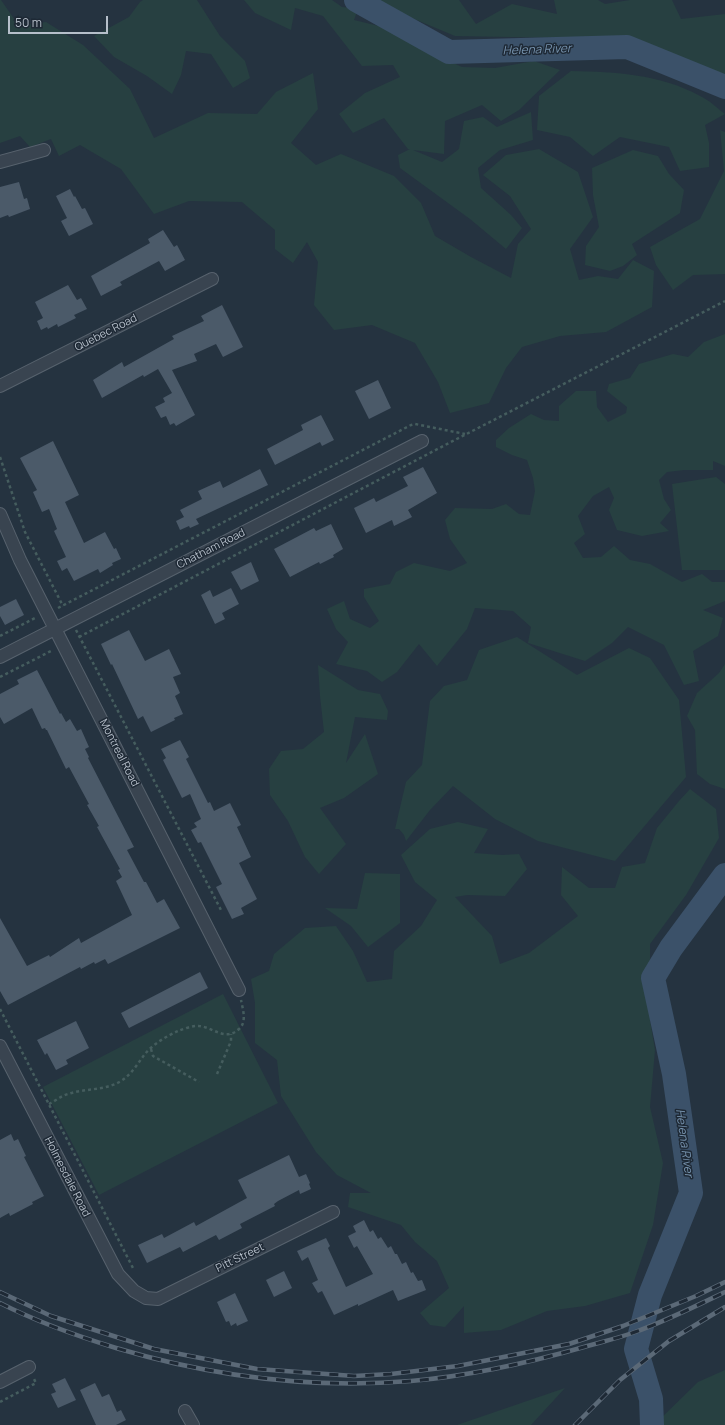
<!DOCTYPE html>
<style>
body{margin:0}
#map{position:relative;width:725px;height:1425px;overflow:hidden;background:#253340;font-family:Manrope,sans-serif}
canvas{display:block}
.scale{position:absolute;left:8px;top:16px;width:100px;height:18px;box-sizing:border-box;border:2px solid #b6bfca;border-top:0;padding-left:5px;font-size:12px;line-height:14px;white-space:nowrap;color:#b6bfca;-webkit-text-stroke:3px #1e2935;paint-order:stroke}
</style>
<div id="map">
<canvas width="725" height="1425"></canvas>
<div class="scale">50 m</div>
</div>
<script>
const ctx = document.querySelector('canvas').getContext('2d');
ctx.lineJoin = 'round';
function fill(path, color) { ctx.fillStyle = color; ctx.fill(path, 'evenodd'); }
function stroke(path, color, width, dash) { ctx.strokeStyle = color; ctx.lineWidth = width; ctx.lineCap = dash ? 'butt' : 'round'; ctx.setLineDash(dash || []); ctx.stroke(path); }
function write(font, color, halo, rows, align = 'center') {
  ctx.font = font + ' Manrope,sans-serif'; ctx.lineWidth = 3; ctx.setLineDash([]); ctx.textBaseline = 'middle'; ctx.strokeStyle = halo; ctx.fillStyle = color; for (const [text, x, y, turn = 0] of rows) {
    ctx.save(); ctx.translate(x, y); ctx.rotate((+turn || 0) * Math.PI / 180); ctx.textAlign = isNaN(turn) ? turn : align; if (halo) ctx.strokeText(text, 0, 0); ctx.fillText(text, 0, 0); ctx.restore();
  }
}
const green = new Path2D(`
 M0 0H1L19 26 46 22 83 45 130 89 154 138 208 113 257 114 276 92 313 73 318 109 291 143 316 165 341 154 394 176 421 203 435 236 471 257 511 278 518 244 531 229 510 196 483 175 506 155 539 149 578 172 593 217 570 249 579 280 598 276 618 279 633 260 654 271 652 307 606 332 560 336 522 347 506 368 489 403 450 413 438 382 415 343 372 325 334 330 314 305 318 262 307 242 293 263 275 249V230L242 202 189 201 154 214 121 169 80 145 59 156 51 139 30 147 20 136 0 143Z
 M143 0H197L220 36 245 61 250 78 233 88 211 54 186 51 181 75 172 94 147 76 114 57 94 36 129 17 140 2Z
 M244 0H332L342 7 358 9 354 20 391 29 429 52 462 67 495 68 534 61 560 70 519 110 501 121 482 105 445 121 444 154 413 150 442 162 459 149 464 121 483 117 497 127 531 112 533 140 500 150 478 168 481 188 511 215 522 228 506 249 470 219 400 168 398 155 410 149H408L384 118 353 133 339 114 365 93 400 77 393 65 362 66 323 16 295 8 291 30 255 13Z
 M369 0H459L476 24 512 4 557 14 554 0H598L605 4 630 0H672L681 19 725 14V74L690 64 620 39 455 36Z
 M571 71C616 72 660 74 700 96 709 100 717 108 725 114L705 125 709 143V167L680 171 669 147 620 137 593 156 570 137 537 130 539 96Z
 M720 130 725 132V274L693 275 673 290 656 265 650 247 700 219 724 171Z
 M633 150 658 156 669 174 684 190 680 213 632 244 637 255 623 266 610 271 585 265 586 246 599 227 593 195 592 168Z
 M725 334V466L713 461V470H684L667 472 659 480 664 499 671 510 660 523 669 531 642 536 617 530 609 510 614 498 609 487 593 496 578 516 585 534 574 543 583 558 601 557 614 546 630 560 650 564 682 582 702 574 712 582H725V601L703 610 723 618 718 636 693 651 699 681 684 685 664 645 628 627 612 643 585 661 528 643 531 627 513 611 475 608 467 629 437 666 419 644 397 672 382 682 367 671 336 664 348 642 336 629 327 609 344 601 350 619 370 628 379 621 364 597V589L390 584 396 572 414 563 450 571 467 563 450 539 445 520 455 508 492 509 506 504 519 514 530 515 535 491 533 478 527 460 512 455 496 447V440L509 428 531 414 544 420 559 421V406L576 391H596L597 407 608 422 626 413 627 407 607 391 609 384 630 378 639 364 673 354 688 357 704 342Z
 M716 477 725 484V570H682L672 484Z
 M517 637 577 675 629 648 650 658 679 700 686 777 615 861 538 841 495 819 453 786 430 810 406 841 404 835 399 829H395L406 782 422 765 430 701 444 686 467 680 479 650Z
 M725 664V789L710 784 697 774 695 730 687 716 697 693 719 673Z
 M318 665 358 690 380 694 388 711 387 720 355 717 346 763 365 734 378 774 344 798 320 808 346 844 319 874 305 857 288 821 270 795 269 769 281 751 303 749 324 732 320 696Z
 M690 789 716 809 719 838 686 895 650 944V1020L655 1050 650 1107 663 1163 653 1225 630 1293 585 1306 547 1311 501 1330 464 1333V1306L445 1327 430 1325 420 1313 449 1288 437 1261 415 1242 401 1225 348 1207 350 1193H371L337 1175 316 1152 281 1096 277 1060 255 1043V1003L251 979 269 971 274 954 305 928 336 926 353 951 367 982 392 979 394 951 421 926 437 900 415 882 401 855 430 829 458 822 488 829 474 853 502 855 519 854 527 869 505 896 467 895 455 897 492 936 500 964 529 953 578 916 561 895 562 867 589 888H615L622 867 645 863 657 828 679 801Z
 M365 873 400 874V923L368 947 351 926 325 908 357 909Z
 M223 994 278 1103 99 1195 43 1087Z
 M725 1370V1425H654L698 1382Z
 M565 1388 531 1425H457Z`);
const river = new Path2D(`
 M356 0 449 52 627 47 725 87
 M652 1425 651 1399 636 1349 650 1295 691 1193 674 1074 653 978 671 948 725 875`);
const building = new Path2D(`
 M19 182 24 199 27 198 30 209 9 217 8 215 0 218V187Z
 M70 189 74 197 75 196 82 209 85 208 93 224 69 236 61 221 67 218 56 196Z
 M163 230 174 247 177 245 185 260 165 271 159 261 120 282 122 285 101 296 91 276 150 243 148 239Z
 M68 285 77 300 81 298 87 309 74 315 76 318 58 327 57 324 48 329 47 327 41 330 37 321 43 318 35 302Z
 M222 305 243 347 223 357 216 344 194 354 197 361 172 370 195 415 176 426 174 423 170 425 166 416 161 418 155 407 165 402 163 398 172 393 158 369 144 377 143 375 102 398 93 380 122 362 124 367 174 339 172 336 204 321 201 316Z
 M378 380 391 408 369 419 355 391Z
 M321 415 334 440 322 446 320 442 275 465 267 449 303 430 301 425Z
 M53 441 79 495 65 502 84 543 105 532 114 549 116 548 121 559 112 563 113 565 100 573 98 569 74 581 67 568 62 571 57 561 66 557 54 531 57 529 49 509 42 512 33 492 37 490 20 458Z
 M423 467 437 493 408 510 412 517 394 526 392 520 366 533 354 508 374 498 376 502 408 486 403 477Z
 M260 469 268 485 196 519 199 524 190 528 189 526 180 530 176 521 184 517 180 510 202 499 198 491 220 481 223 488Z
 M331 524 343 549 333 555 334 557 320 564 319 562 290 577 274 549 314 528 316 531Z
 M251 562 259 581 241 590 231 572Z
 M231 588 239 604 222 613 225 619 215 624 201 595 210 590 213 597Z
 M16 599 24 615 5 625 0 616V607Z
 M129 630 145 661 169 649 181 674 173 677 180 693 175 696 183 714 174 718 175 720 151 732 143 716 138 719 112 664 111 665 101 644Z
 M37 670 60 714 61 713 66 722 70 719 77 731 81 729 89 747 85 749 89 757 88 758 134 847 127 850 144 882H146L157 903 164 899 180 928 108 964 105 959 95 964 94 962 81 969 80 967 8 1005 0 991V918L27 966 49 955 50 957 79 938 81 943 132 915 116 881 122 877 118 870 120 869 97 827 99 826 87 805 89 804 69 767 66 769 47 730H46L45 728 42 729 32 708 4 724 0 717V694L19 684 17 680Z
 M180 740 189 757 186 759 208 803 210 802 214 811 230 803 241 825 237 827 251 857 239 863 257 899 241 908 244 914 232 919 216 887 222 884 201 842 198 843 191 830 197 827 194 823 201 819 190 794 182 798 163 760 166 758 161 749Z
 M200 972 208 988 129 1028 121 1013Z
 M76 1021 89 1048 66 1060 68 1064 56 1070 47 1053 45 1055 37 1040Z
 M11 1134 14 1141 18 1139 26 1156 24 1157 44 1196 32 1202 33 1204 10 1216 9 1213 0 1218V1140Z
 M289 1155 299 1177 306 1174 310 1183 309 1184 311 1189 300 1194 299 1190 278 1201 274 1204 275 1206 240 1224 242 1228 219 1240 216 1235 183 1252 180 1247 147 1263 138 1245 162 1234 164 1238 194 1222 196 1226 247 1198 238 1180Z
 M364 1220 370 1232 373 1230 378 1239 381 1237 388 1248 391 1246 395 1254H397L402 1264 406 1262 411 1273 413 1272 418 1281 422 1280 426 1290 398 1301 393 1290 358 1306V1304L334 1315 322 1291 318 1293 312 1283 318 1280 308 1257 302 1261 297 1251 326 1238 330 1246 328 1248 346 1287 373 1274 357 1246 354 1248 348 1236 356 1232 353 1226Z
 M284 1271 292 1288 274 1297 266 1280Z
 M235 1293 248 1321 237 1326 236 1323 231 1326 229 1321 226 1322 217 1302Z
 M65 1378 76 1400 58 1408 51 1394 56 1392 52 1384Z
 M95 1383 102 1397 109 1394 117 1412 121 1410 126 1420 116 1425H96L80 1390Z`);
const path = new Path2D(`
 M0 457 25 532 63 606
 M58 608 411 425 415 424 465 434
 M76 630 221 910
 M0 636 37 617
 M79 637 449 443 725 301
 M0 677 53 650
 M0 1009 134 1270
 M151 1049 153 1056 199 1082
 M217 1074 231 1041V1034
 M49 1104C55 1101 61 1096 68 1094 85 1088 105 1091 121 1081 132 1074 138 1063 145 1054 153 1044 167 1036 178 1031 184 1029 193 1025 199 1026 213 1027 225 1042 239 1029 247 1022 243 1010 241 1000
 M0 1402 36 1383 33 1377`);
const minor = new Path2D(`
 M0 162 44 150
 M0 386 212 279
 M0 514 20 560 239 990
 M0 657 422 441
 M0 1046 118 1274 134 1291 146 1298 158 1299 333 1212
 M0 1382 29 1367
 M185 1411 193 1425`);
const rail = new Path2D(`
 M0 1292 51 1316 154 1349 257 1369 354 1376 391 1374 458 1366 569 1344 623 1326 696 1296 725 1282
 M0 1303C37 1322 77 1336 116 1348 210 1376 312 1389 411 1381 469 1376 528 1363 584 1347 601 1342 619 1338 635 1332 666 1321 696 1306 725 1292
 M575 1425 620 1380 669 1341 725 1307`);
const streetNames = [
 ["Quebec Road",106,333,-27],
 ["Chatham Road",211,549,-27],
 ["Montreal Road",119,753,63],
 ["Holmesdale Road",67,1177,63],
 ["Pitt Street",240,1258,-26]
];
const waterNames = [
 ["Helena River",537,50,-2],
 ["Helena River",684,1143,82]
];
fill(green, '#274041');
stroke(river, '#3b5169', 24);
fill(building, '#4b5a69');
stroke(minor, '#57626d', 14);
stroke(path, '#455d5e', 2.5, [3, 3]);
stroke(minor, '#394450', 12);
stroke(rail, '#5b6977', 4.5);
stroke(rail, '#1e2935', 3, [9]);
write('11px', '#b6bfca', '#1e2935', streetNames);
write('italic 12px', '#7692ad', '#1e2935', waterNames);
</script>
